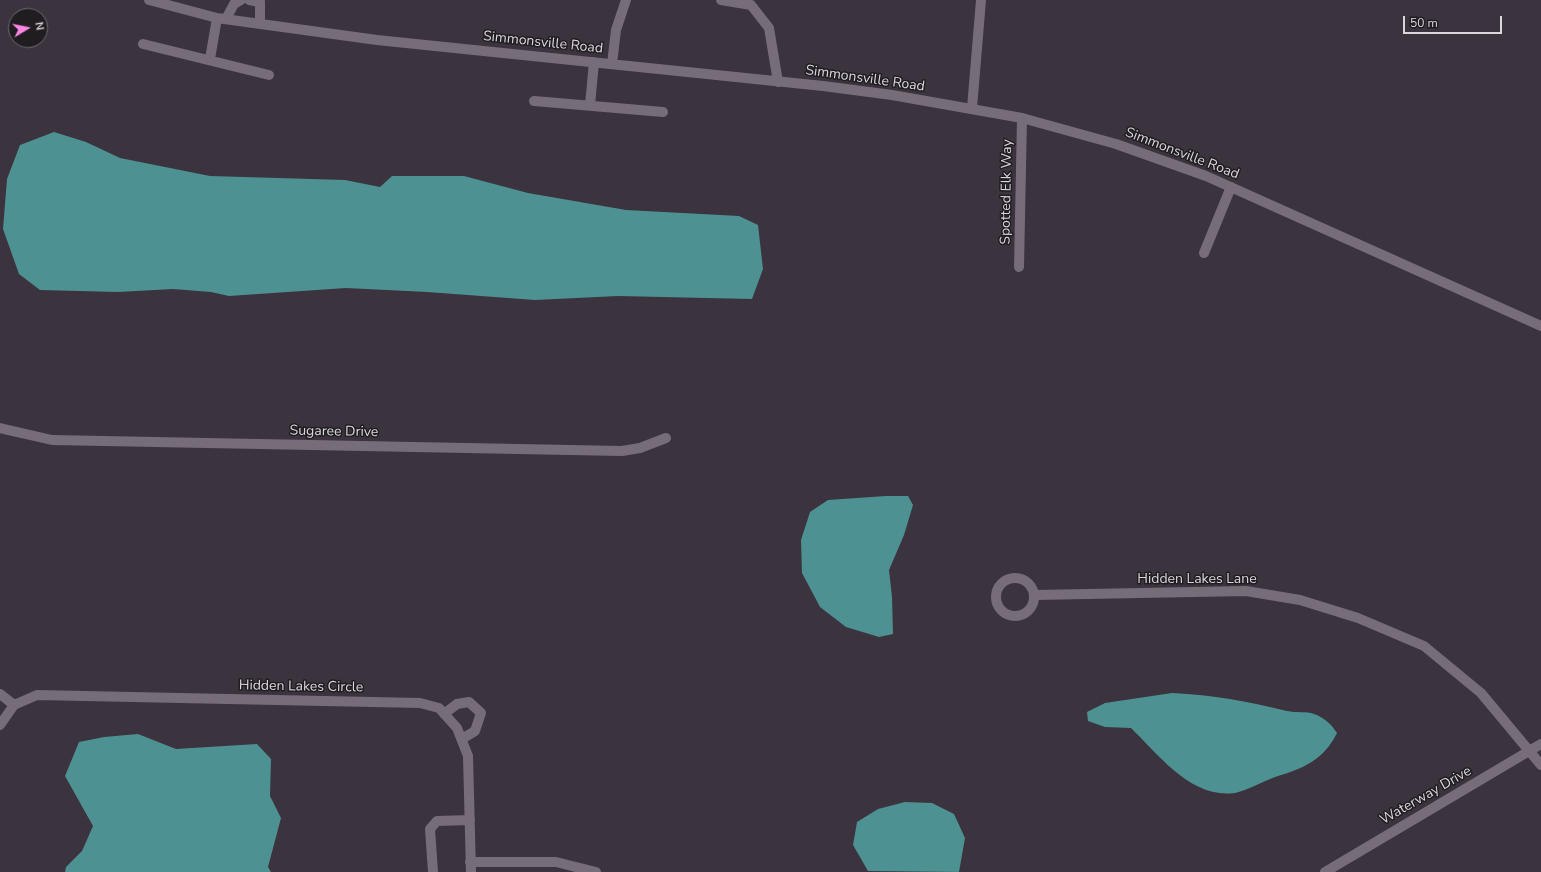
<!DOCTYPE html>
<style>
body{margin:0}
#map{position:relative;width:1541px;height:872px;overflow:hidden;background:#3b333e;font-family:"Nunito Sans",sans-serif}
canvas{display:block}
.north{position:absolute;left:8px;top:8px;width:40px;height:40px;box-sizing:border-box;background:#201d21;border:1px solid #6b676c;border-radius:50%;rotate:80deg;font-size:11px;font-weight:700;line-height:16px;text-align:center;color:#dbd6dd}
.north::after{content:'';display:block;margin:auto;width:14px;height:18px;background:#fc86e3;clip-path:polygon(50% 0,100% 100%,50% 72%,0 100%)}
.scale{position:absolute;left:1403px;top:16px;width:99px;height:18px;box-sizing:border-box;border:2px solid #dbd6dd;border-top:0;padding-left:5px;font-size:12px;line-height:14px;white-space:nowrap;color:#dbd6dd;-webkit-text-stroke:3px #201d21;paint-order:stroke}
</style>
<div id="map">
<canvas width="1541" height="872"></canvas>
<div class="north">N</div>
<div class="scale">50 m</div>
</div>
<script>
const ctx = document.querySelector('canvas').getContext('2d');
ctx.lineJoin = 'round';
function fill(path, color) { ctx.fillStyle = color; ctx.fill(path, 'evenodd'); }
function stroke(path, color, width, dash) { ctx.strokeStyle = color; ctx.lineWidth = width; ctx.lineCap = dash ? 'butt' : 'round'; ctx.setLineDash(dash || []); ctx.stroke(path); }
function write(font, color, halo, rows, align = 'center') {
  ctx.font = font + ' "Nunito Sans",sans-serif'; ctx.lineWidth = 3; ctx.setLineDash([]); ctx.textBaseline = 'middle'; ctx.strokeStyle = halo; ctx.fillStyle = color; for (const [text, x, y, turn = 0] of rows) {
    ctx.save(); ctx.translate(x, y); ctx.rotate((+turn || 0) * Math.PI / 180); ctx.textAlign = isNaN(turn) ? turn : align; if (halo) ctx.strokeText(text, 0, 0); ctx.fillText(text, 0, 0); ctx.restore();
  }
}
const water = new Path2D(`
 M54 132 86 142 120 158 210 176 345 180 380 187 392 176H464L528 193 626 210 739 216 758 225 763 269 752 299 618 296 535 300 427 292 346 288 229 296 211 292 173 289 118 292 40 290 19 274 3 229 7 179 20 145Z
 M886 496H908L913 505 904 535 889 570 892 597 893 634 879 637 846 627 820 607 802 573 801 540 810 512 828 500Z
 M1172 693C1214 695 1246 701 1287 711 1296 713 1306 711 1314 714 1325 718 1331 724 1337 733 1324 759 1305 768 1278 776 1266 780 1246 791 1235 793 1191 799 1159 755 1131 728L1105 727 1088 721 1087 712 1105 703Z
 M138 734 176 749 257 744 271 759 270 796 281 818 268 867 271 872H65L66 867 82 851 93 826 65 776 79 742 104 737Z
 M905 802 932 803 954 814 965 838 959 872 868 871 853 845 857 822 878 809Z`);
const minor = new Path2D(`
 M149 0 217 18 377 40 823 86 892 95 1022 118 1116 144 1206 176 1541 326
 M249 0 260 2V24
 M721 0 751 5 769 28 778 82
 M226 19 234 4 241 0
 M143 44 269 75
 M210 59 217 18
 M612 64 616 30 626 0
 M534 101 663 112
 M590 105 594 62
 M972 108 981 0
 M1204 253 1231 187
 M1019 267 1022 118
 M0 428 52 440 622 451 640 448 666 438
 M996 597a19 19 0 1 1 38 0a19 19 0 1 1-38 0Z
 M1035 595 1246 591 1300 600 1358 618 1424 646 1481 693 1541 765
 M0 694 14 705
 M444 714 457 704 469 702 481 713 475 731 462 739
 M0 725 14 705 37 695 420 703 439 708 457 728 468 756 471 872
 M470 862H556L596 872
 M433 872 430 829 437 821 470 820
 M1325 872 1541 744`);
const streetNames = [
 ["Simmonsville Road",543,43,6],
 ["Simmonsville Road",865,79,8],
 ["Simmonsville Road",1182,154,21],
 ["Spotted Elk Way",1007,192,-89],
 ["Sugaree Drive",334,432,1],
 ["Hidden Lakes Lane",1197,580],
 ["Hidden Lakes Circle",301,687,1],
 ["Waterway Drive",1426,796,-30]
];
fill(water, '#4e9192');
stroke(minor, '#766d79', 10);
write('14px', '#dbd6dd', '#201d21', streetNames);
</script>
